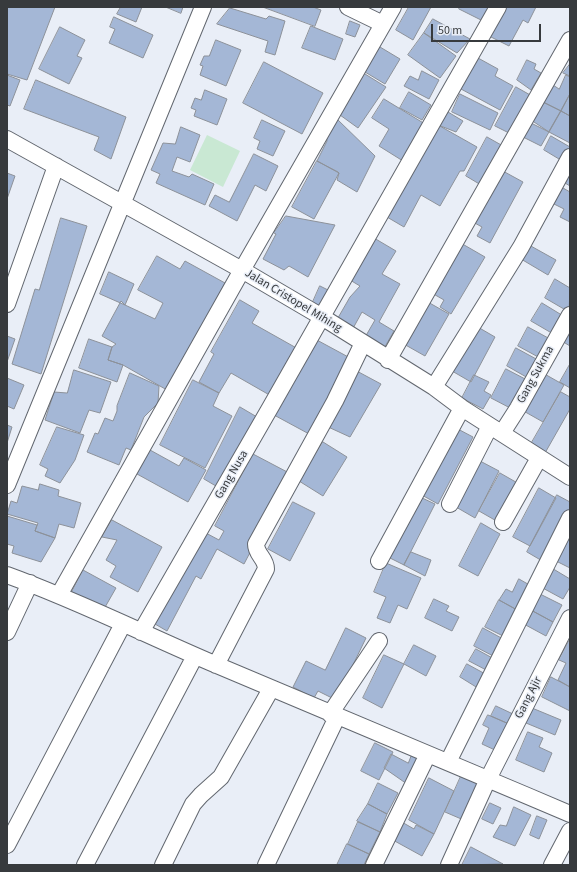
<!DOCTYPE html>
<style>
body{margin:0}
#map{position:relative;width:577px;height:872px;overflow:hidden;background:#e9eef7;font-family:"Source Sans 3",sans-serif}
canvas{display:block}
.frame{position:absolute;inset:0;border:8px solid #373a3d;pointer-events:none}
.scale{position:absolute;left:431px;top:24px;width:110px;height:18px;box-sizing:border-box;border:2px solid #373a3d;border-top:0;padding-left:5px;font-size:12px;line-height:14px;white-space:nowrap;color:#373a3d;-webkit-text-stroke:3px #e9eef7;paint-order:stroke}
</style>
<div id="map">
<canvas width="577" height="872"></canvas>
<div class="frame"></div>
<div class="scale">50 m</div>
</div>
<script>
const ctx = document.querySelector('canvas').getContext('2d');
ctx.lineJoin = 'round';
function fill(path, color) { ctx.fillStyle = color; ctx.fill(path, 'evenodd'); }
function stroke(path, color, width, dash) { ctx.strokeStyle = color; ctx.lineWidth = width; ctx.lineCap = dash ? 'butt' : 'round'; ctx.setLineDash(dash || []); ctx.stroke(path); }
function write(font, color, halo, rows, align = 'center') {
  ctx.font = font + ' "Source Sans 3",sans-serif'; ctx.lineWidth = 3; ctx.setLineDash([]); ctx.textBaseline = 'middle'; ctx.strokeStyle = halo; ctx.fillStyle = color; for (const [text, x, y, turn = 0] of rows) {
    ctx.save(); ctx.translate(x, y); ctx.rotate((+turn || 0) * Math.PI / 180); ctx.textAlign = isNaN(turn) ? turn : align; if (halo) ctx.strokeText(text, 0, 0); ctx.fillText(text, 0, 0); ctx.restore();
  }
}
const green = new Path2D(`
 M207 135 240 151 223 187 190 170Z`);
const building = new Path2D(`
 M7 7H55L27 80 7 74Z
 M121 7H142L136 22 117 14Z
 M166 7H183L181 13Z
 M263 7H313L321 10 315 26Z
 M409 7H431L413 40 396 30Z
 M460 7H493L485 22 459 9Z
 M505 7H536L528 23 523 20 509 46 489 36Z
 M230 8 266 19 269 16 285 21 275 55 265 52 268 41 217 24Z
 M114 17 153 35 143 58 109 43 115 29 110 27Z
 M433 19 470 39 457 53 424 33Z
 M350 21 360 25 355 37 346 34Z
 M311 26 343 39 335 60 302 48Z
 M60 27 85 40 77 56 82 58 69 84 39 69Z
 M424 33 456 56 440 78 408 55Z
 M216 40 241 50 226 86 200 75 203 66 200 65 204 56H209Z
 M380 47 400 59 385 84 365 72Z
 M478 58 498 69 495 76 513 86 500 110 461 89Z
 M527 60 536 64 534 69 541 73 531 90 517 80Z
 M264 62 323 93 302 134 243 103Z
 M570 64V76L563 73Z
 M422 71 439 80 429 99 404 86 410 76 418 80Z
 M365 74 386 87 358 128 340 115Z
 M7 75 20 80 10 106 7 105Z
 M566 75 570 77V94L561 111 541 101 550 83 559 89Z
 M36 80 126 117 111 159 94 150 99 137 24 109Z
 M516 87 532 96 511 134 495 126Z
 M205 90 227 99 217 125 194 116 196 110 191 108 195 98 201 100Z
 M409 92 431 105 422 120 400 108Z
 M460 94 498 113 490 130 452 112Z
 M570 94V116L561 111Z
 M384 99 425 124 403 161 379 146 389 129 372 118Z
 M541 101 561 111 549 132 531 120Z
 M561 111 570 116V143L549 132Z
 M448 112 463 121 456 132 438 125Z
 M262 120 285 131 273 156 257 149 260 141 254 138Z
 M334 120H338L375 156 357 192 337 180 339 173 338 172 317 161 327 141 326 134Z
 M527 121 549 132 541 146 519 135Z
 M438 125 477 147 464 171H460L440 206 421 195 404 227 387 217Z
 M181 127 200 135 190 162 177 157 172 171 189 177 192 174 214 184 205 205 156 183 160 174 151 170 163 143 175 144Z
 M551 136 570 147V152L564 162 544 150Z
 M487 137 503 146 481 185 466 176Z
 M254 154 278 166 266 191 255 185 237 221 209 206 215 195 229 202Z
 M317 161 339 173 314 219 292 207Z
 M570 164V186L560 180Z
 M501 170 523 182 490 243 477 236 482 227 473 222Z
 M7 173 15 176 7 199Z
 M556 184 570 192V222L560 217 564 209 548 201Z
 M286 216 335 225 308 277 289 266 284 270 263 259 276 234 274 233Z
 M61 218 87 226 41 374 12 364 35 289 39 290Z
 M374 238 396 251 382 274 400 284 379 322 394 331 383 350 364 339 375 320 362 312 351 332 335 323 350 297 360 286 350 280Z
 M459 242 485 257 451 314 440 307 444 300 430 292Z
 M529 245 556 260 548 275 521 259Z
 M157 256 180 269 185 261 225 283 167 390 123 365 108 360 112 347 116 344 102 336 121 301 125 305 155 319 163 303 138 290Z
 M109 272 134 284 125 305 100 294Z
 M555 279 570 288 569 312 545 298Z
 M320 286 330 291 323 308 312 304Z
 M240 300 259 311 252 323 300 350 273 397 231 373 219 393 199 382 214 354 211 352Z
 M426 301 449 314 425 356 402 343Z
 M542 303 565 317 555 335 531 321Z
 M570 322V346L560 340Z
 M476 326 495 337 471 382 452 371Z
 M528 327 550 339 540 358 518 346Z
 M7 336 15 339 7 362Z
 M89 339 112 347 108 360 123 365 117 382 79 368Z
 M315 339 352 359 311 435 274 415Z
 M516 348 538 360 528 378 507 366Z
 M570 364V388L560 382Z
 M353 369 381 384 350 437 326 426Z
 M506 369 529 381 514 410 491 398Z
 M74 370 111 382 100 413 89 410 80 433 45 420 54 392 67 393Z
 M541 372 564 385 543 422 520 409Z
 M130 373 159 386 158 403 144 417 131 450 126 448 119 465 87 452 95 433 98 434 105 418 113 421 117 411V406Z
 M474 375 489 382 484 391 491 395 483 409 462 398Z
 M7 378 24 385 14 409 7 406Z
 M193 380 219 393 213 406 232 416 205 468 160 445Z
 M561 392 570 397V409L545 453 531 444Z
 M240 407 257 417 221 489 204 479Z
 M7 425 12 427 7 443Z
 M57 427 84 435 75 460 60 483 45 476 48 469 40 465Z
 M454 427 473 437 438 504 420 494Z
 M323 442 347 457 323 496 299 481Z
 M150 450 179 466 184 458 206 470 188 502 137 474Z
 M253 454 291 474 244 564 217 549 201 579 196 576 167 631 155 624 204 532 219 540 224 531 215 526Z
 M480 461 499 471 475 518 456 507Z
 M500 473 521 485 500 523 479 511Z
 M40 484 59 490 58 496 81 503 74 528 59 524 55 538 35 531 38 523 7 514 11 501 17 503 22 486 38 490Z
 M539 488 556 498 530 546 513 537Z
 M557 495 570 502V512L544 562 527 552Z
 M420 497 435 504 404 565 386 556Z
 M293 502 315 513 290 561 268 549Z
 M7 516 37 525 35 531 55 538 41 562 12 553 14 546 7 544Z
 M112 520 162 547 138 592 110 577 116 566 106 560 117 540 102 537Z
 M481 523 500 534 478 576 459 566Z
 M570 533V568L556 561Z
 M411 552 431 560 425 576 404 565Z
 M386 563 421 578 407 609 398 605 390 623 377 618 386 597 374 592Z
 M550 567 570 579V587L563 599 539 586Z
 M83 570 116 588 104 609 72 592Z
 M519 579 533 587 519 611 499 600 506 589 512 592Z
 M538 593 562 605 553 622 529 609Z
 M434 599 449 606 446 611 459 617 452 631 425 618Z
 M499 600 519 611 505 637 485 627Z
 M529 609 553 622 546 636 522 623Z
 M346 628 366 638 336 700 318 691 314 698 293 687 306 661 325 670Z
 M483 628 505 640 497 658 474 646Z
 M569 641 570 642V687L558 680 566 663 559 660Z
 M414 645 436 656 426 676 404 664Z
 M476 649 496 660 490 672 469 661Z
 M384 655 404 664 382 708 363 698Z
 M467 664 489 676 481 690 460 677Z
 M551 677 570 687V711L542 697Z
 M496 706 513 714 509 724 491 716Z
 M532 708 561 720 555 735 526 723Z
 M488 715 509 724 497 751 482 744 489 728 483 725Z
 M528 732 543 738 539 747 552 753 544 772 516 760Z
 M375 743 393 752 379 780 361 771Z
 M413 752 421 756 407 784 384 768 391 754 408 763Z
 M462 774 483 784 466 821 445 812Z
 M429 778 454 791 434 834 409 820Z
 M378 783 398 793 387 814 368 804Z
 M490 803 501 808 493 824 482 819Z
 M368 804 387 814 380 832 357 821Z
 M514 807 531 815 515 846 493 837 500 825 506 826Z
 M537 816 547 820 539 839 530 835Z
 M400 821 414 829 416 825 434 834 422 856 391 839Z
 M358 822 380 832 369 854 348 844Z
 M347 844 369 854 364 865H337Z
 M471 847 503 864 462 865Z`);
const minor = new Path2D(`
 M348 7 383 24
 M7 139 242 270 322 317 434 387 462 408 570 477
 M7 304 56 166
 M388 360 570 40
 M434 387 521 247 570 157
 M502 433 518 408 570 315
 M7 485 203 7
 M450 504 490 426
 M503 522 539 458
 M379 561 462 408
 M7 575C79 601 148 636 219 666 335 716 453 764 570 814
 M59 595 242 270 393 7
 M7 632 30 583
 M141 632 270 408 498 7
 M216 665 266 569C266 558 256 555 256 544L335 401 363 343
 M330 714 379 641
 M448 762 570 518
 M7 845 123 624
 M85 865 195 656
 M163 865 193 804 201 795 221 777 271 689
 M266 865 337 717
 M374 865 428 754
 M449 865 488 779 570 618
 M552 865 570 831`);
const streetNames = [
 ["Jalan Cristopel Mihing",293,301,31],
 ["Gang Sukma",536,375,-61],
 ["Gang Nusa",232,475,-60],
 ["Gang Ajir",529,698,-63]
];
fill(green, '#c9e8d3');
fill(building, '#a4b7d6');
stroke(building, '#8c9199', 1);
stroke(minor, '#62676f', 18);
stroke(minor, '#fff', 16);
write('12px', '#373a3d', '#e9eef7', streetNames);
</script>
